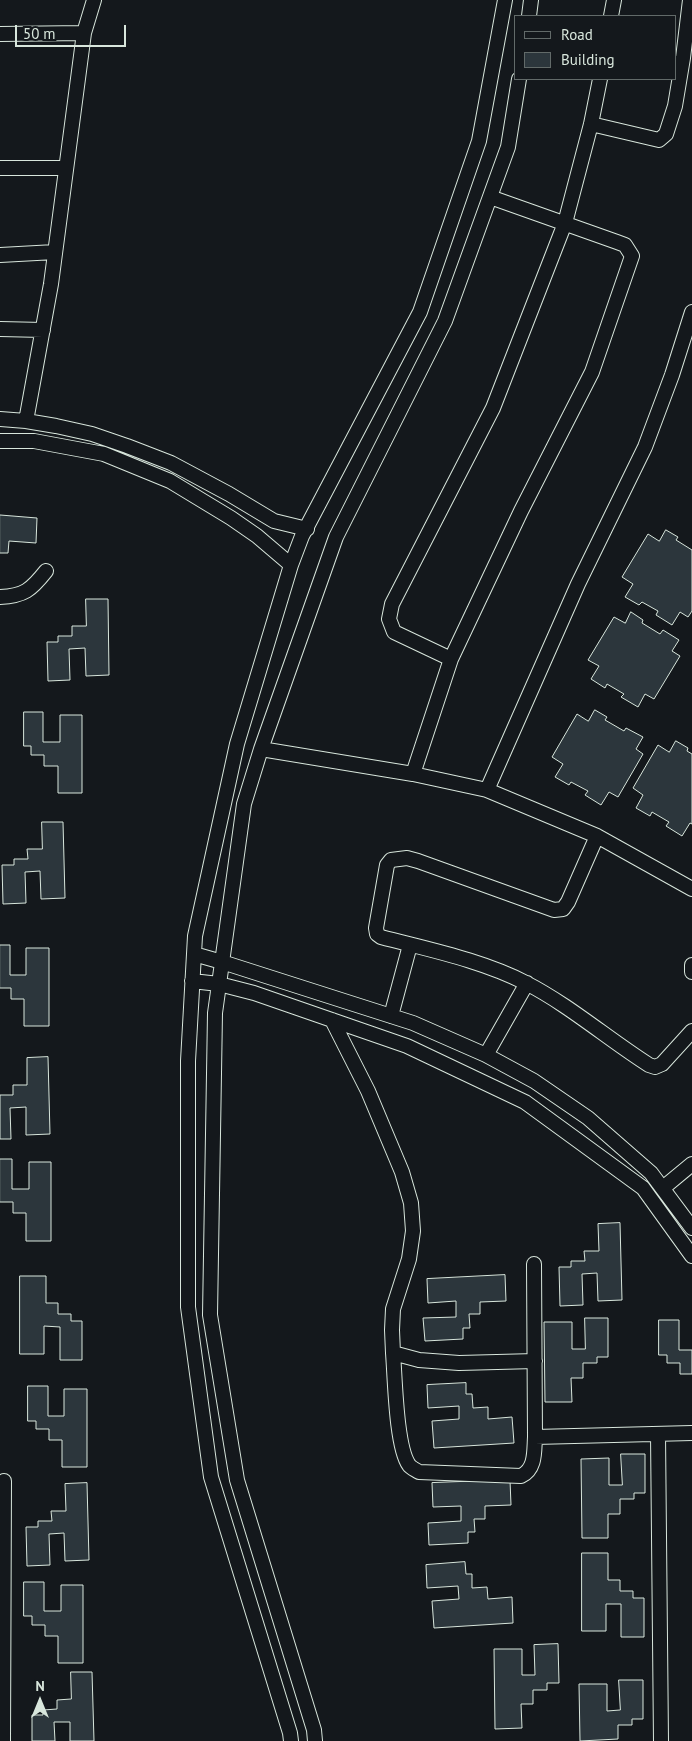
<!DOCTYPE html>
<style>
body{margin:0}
#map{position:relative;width:692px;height:1741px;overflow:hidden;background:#14181c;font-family:"PT Sans",sans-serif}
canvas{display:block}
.legend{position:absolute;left:514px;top:15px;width:162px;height:65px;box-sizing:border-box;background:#14181c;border:1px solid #626a69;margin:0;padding:6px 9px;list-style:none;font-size:15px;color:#d8e6dc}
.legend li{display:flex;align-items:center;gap:10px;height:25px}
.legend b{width:25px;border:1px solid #626a69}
.north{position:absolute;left:15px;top:1676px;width:50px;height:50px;-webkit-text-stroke:4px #14181c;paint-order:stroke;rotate:0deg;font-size:14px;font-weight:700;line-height:20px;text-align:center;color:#d8e6dc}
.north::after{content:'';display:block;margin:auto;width:18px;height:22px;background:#d8e6dc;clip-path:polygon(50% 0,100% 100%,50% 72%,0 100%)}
.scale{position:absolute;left:15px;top:25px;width:111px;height:22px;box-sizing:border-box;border:2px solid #d8e6dc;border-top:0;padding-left:6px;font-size:15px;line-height:18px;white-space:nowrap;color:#d8e6dc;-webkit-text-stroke:4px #14181c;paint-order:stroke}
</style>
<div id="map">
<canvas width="692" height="1741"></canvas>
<ul class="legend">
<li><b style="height:6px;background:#14181c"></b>Road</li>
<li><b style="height:14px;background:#2c363c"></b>Building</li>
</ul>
<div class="north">N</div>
<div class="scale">50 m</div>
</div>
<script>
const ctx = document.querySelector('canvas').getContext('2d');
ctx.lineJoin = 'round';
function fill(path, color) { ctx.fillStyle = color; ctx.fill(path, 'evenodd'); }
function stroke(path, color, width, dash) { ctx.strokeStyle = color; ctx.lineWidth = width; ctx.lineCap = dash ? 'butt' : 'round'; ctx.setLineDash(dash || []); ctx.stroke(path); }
const building = new Path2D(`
 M0 515 37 518 36 543 9 541 8 553H0Z
 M666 530 678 537 676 540 692 550V611L688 617 680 612 672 625 656 615 658 611 642 602 639 605 625 597 633 584 622 577 648 534 659 541Z
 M86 599H108L109 675 86 676 85 648 69 649 70 680 48 681 47 642H58V636H72V626H86Z
 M631 612 643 620 642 623 660 634 663 630 679 640 672 651 680 656 654 699 645 694 638 707 621 697 624 694 607 684 605 688 591 679 599 666 588 660 614 617 625 623Z
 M595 710 607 717 605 720 624 731 626 728 643 737 636 749 643 754 618 797 609 792 601 805 585 795 588 791 571 782 569 785 555 777 563 764 552 757 577 714 588 721Z
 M24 712H43V742H60V715H82V793H58V766H44V755H31V746H24Z
 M676 741 688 748 687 751 692 754V824L690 823 682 836 666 826 669 822 652 812 650 816 636 808 643 795 633 788 658 745 669 752Z
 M42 822H63L65 898 41 899 40 871 25 872 26 903 3 904 2 865H14V859H28L27 849H42Z
 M0 945H10V975H26V948H49V1026H24V999H11V988H0Z
 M48 1057 50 1134 26 1135V1107L10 1108 11 1139H0V1095H13V1085H27V1058Z
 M0 1159H12V1189H29V1162H51V1241H26V1213H13V1202H0Z
 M620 1223 622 1300 598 1301 597 1273 582 1274 583 1305 560 1306 559 1267H571V1261H585L584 1251H599L598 1224Z
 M505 1275 506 1301 480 1302V1314H469L470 1328H463V1339L425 1341 423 1318 456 1317V1301L428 1303 427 1279Z
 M20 1276H46V1303H58V1314H71V1321H82V1360H60V1327L44 1326V1354H20Z
 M585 1318H608V1357H597V1363H583V1378H571L572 1402H545L544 1322H572V1349H585Z
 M659 1320H679V1350H692V1374H680V1363H667V1355H659Z
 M466 1383V1394H472L473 1408 488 1407V1419L512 1417 514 1443 434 1448 432 1421 459 1419V1406L428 1408 427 1385Z
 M28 1386H48V1416H64V1389H87V1467H62V1440H49V1429H36V1421H28Z
 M621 1454H645V1493H634V1499H620V1514H608V1538H582L581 1459 609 1458V1485H622Z
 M510 1480 511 1505 485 1506V1519H474L475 1532H468V1543L429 1545 428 1523 461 1521V1506L433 1507 432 1483Z
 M87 1483 89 1560 65 1561 64 1533 49 1534 50 1565 27 1566 26 1527H38V1521H52L51 1511H66L65 1484Z
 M582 1553H608V1580H620V1591H633V1598H644V1637H621V1604H606V1631H582Z
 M465 1562 466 1574H472V1588L487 1587 488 1599 512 1597 513 1623 434 1628 432 1601 459 1599 458 1586 427 1588 426 1565Z
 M24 1582H44V1611H61V1585H83V1663H58V1636H45V1625H32V1616H24Z
 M558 1644 559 1683H547V1690H533V1704H521L522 1728 495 1729 494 1649H522V1675H535L534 1645Z
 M71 1672H92L94 1741H70V1722H54L55 1741H32V1715H43V1710L57 1709V1700L71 1699Z
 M619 1680H643V1719H632V1725H618V1739L580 1741 579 1684H607V1711L620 1710Z`);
const minor = new Path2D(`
 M529 16 531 0
 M611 16 614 0
 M0 34 84 33
 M591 124 659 140 666 134 675 106 683 58 690 0
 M0 168H66
 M0 255 55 252
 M0 329 43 330
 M0 419 26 421 56 426 92 434 127 446 171 463 229 494 274 521 307 529
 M26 421 51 284 84 33 94 0
 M0 441H34L104 454 170 481 231 518 257 536 291 565
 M0 597C24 596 31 590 46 571
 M451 659 394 632 389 619 392 604 493 408 565 223 591 124 600 79
 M261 749 413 774 487 790 597 836 692 889
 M413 774 451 659 521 511 592 372 632 256 625 245 617 242 490 197
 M487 790 578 584 645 447 672 375 692 312
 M597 836 568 902 563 909 554 910 418 861 407 858 391 860 387 865 376 928 377 934 381 937C430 950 481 960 526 983 569 1005 608 1039 649 1065L655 1067 662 1064 692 1031
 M194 954 222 962 413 1023 486 1055 534 1081 588 1118 651 1173 692 1228
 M692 965V972
 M192 981 219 984 254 993 407 1046 525 1102 643 1188 692 1256
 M391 1016 410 945
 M332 1020 368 1091 402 1172 411 1203 413 1231 409 1259 393 1309 392 1330 393 1353 419 1360 459 1363 535 1361
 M486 1055 527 983
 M663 1188 692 1164
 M534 1264 535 1437 692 1433
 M393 1353C395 1377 396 1447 409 1465 411 1468 416 1470 419 1472L521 1476C536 1469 534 1451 535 1437
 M658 1434 661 1741
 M3 1741 4 1481
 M291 1741 290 1733 211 1477 188 1307V1061L195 936 237 744 291 565 302 536 420 312 479 141 505 0
 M315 1741 314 1730 237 1480 210 1315 215 1013 244 804 261 749 336 537 445 321 508 147 519 79`);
fill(building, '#2c363c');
stroke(building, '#d8e6dc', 1);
stroke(minor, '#d8e6dc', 16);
stroke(minor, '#14181c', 14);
</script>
